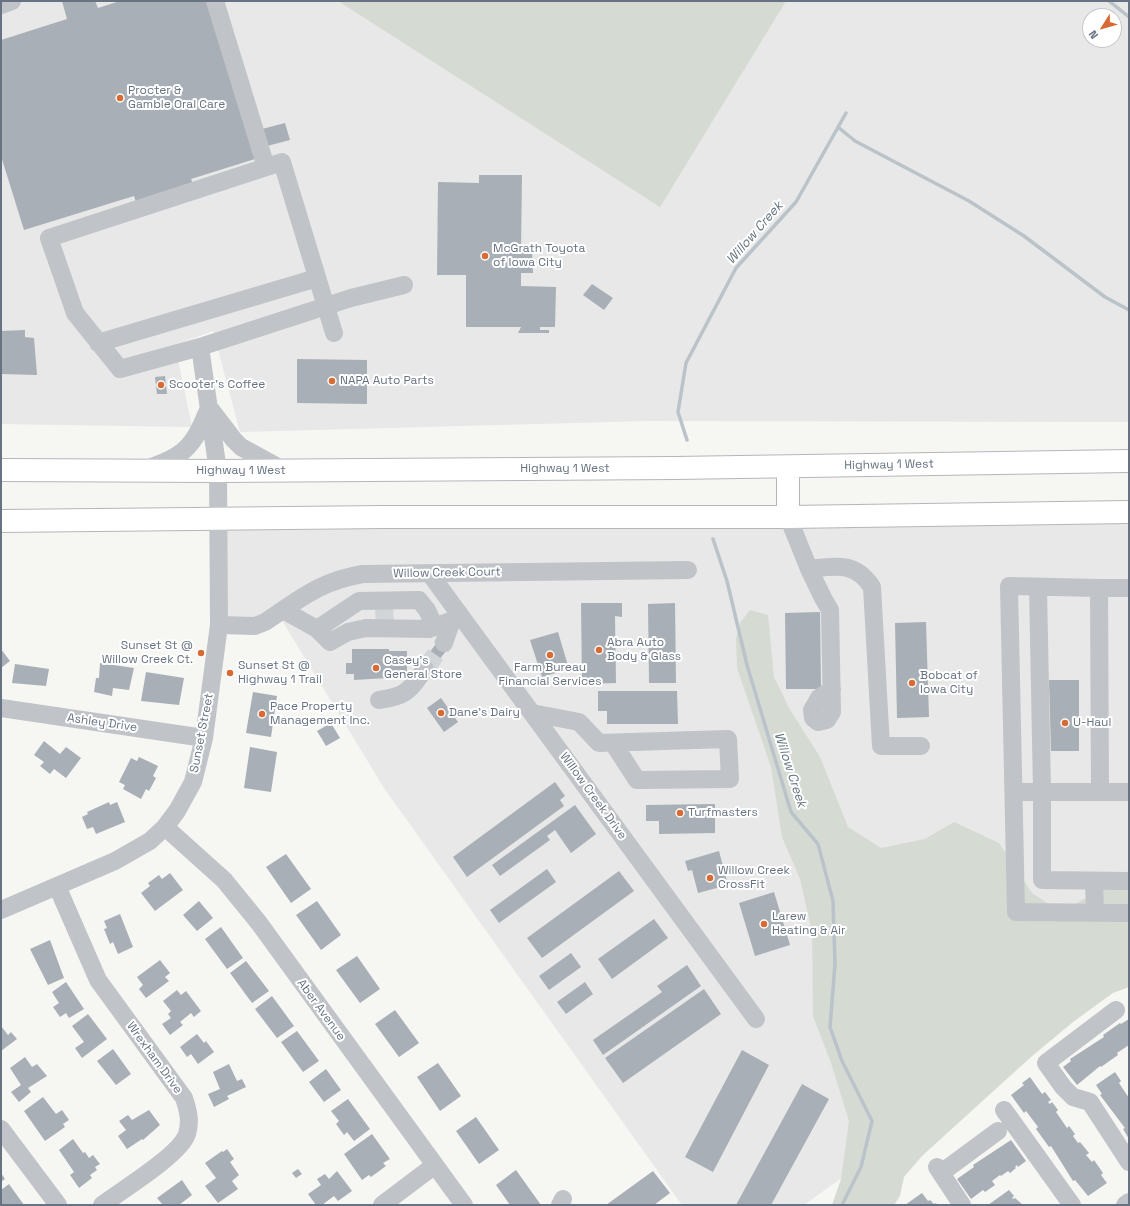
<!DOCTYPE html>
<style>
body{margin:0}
#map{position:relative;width:1130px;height:1206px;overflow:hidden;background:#f6f6f3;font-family:"Space Grotesk",sans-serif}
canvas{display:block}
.frame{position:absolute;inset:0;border:2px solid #677382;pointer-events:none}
.north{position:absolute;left:1082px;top:8px;width:40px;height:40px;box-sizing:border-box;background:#fff;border:1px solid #c2c7cd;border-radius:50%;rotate:233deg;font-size:11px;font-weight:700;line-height:16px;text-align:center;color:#677382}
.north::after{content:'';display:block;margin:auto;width:14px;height:18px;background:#d76b33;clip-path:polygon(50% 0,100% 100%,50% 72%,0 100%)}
</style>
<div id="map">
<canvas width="1130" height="1206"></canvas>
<div class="frame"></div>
<div class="north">N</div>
</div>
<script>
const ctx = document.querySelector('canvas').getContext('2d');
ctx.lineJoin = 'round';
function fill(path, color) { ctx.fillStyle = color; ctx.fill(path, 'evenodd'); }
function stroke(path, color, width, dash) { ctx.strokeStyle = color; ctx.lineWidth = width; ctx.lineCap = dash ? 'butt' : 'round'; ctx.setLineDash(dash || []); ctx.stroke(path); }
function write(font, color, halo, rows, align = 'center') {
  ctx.font = font + ' "Space Grotesk",sans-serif'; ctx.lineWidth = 4; ctx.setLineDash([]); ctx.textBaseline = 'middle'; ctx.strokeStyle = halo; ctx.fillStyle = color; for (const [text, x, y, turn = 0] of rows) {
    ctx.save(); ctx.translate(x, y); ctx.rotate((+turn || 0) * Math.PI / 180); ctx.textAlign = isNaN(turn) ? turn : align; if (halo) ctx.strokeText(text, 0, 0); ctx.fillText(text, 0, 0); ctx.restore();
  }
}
const built = new Path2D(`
 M1 1H1129V422L646 421 240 432 213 331 175 345 192 427 1 424ZM1090 16H1114V40H1090Z
 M1129 523V970L804 1205H682L384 788 278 614 219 625V530Z`);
const green = new Path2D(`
 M338 1H786L660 207Z
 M750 610 768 615 774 677 789 708 820 757 848 827 881 848 925 839 954 822 999 843 1032 893 1061 912 1103 888 1129 887V987L1113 993 1073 1022 1031 1057 922 1156 904 1177 900 1196 894 1205H832L841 1179 849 1121 831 1063 813 1016 812 932 800 879 782 837 771 767 737 668 736 638 740 623Z`);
const stream = new Path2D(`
 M1109 1 1129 17
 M838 127 855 141 969 201 1024 236 1105 297 1129 310
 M687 440 678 412 686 363 736 268 796 202 846 113
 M713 539 727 581 747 665 791 812 818 844 833 901 835 964 830 1027 842 1061 872 1121 861 1167 842 1205`);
const building = new Path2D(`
 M62 1H95L98 8 120 1H209L258 158 191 179 193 184 136 202 134 196 24 230 1 156V40L67 19Z
 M285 123 290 140 267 146 262 129Z
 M479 175H522L521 251 532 250 533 273H521V286L556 287 555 327H540V330H549V333H518L521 327H466V275H437L438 182 479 183Z
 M592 284 613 298 604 310 583 295Z
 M25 330V337L34 338 37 375 1 374V331Z
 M297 359 367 360V404L297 403Z
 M165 376 167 394H157L155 377Z
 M581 603H622V617L615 616 616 683 582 684Z
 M675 603 676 683H649L648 604Z
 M820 612 821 689H786L785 613Z
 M926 622 929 717 897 718 895 623Z
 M558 632 569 669 542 677 530 640Z
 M439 640 449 647 439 660 441 662 433 674 420 665Z
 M1 649 10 661 1 668Z
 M352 649H389V651H407V673H387V678L354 680V674H346V663H352Z
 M100 663 134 668 129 690 113 688 112 696 94 692 96 678H99Z
 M15 664 49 669 46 686 12 683Z
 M146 672 184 678 179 705 141 701Z
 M1049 680H1079V751H1051Z
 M598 691H677L678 724H607V711H598Z
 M253 692 277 696 271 737 246 733Z
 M441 698 458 722 444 732 427 708Z
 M331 723 340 738 326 746 317 731Z
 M44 741 60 754 66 747 81 758 66 778 54 769 50 774 40 766 44 762 34 755Z
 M250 747 277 752 271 792 244 788Z
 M139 757 158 766 153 776 156 778 149 791 146 789 141 799 123 789 125 785 119 782 131 758 137 761Z
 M555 782 565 796 560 800 564 806 467 877 453 857Z
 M109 802 110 805 117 802 125 822 96 834 93 827 87 829 82 817 88 814 87 812Z
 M715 804V833L659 834V821H646V805Z
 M575 805 596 834 571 853 555 830 547 836 550 840 500 876 492 865Z
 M719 851 728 885 698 893 692 870 688 871 685 861Z
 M286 854 311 889 291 903 266 867Z
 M547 869 556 882 499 923 490 910Z
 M619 871 634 891 542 958 527 938Z
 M170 873 183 890 155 911 141 893 150 886 148 883 159 875 162 879Z
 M774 892 790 945 755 956 739 903Z
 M199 901 213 918 197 931 183 915Z
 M317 901 341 935 321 950 296 915Z
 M120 914 133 947 118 954 113 942 110 944 104 929 107 928 104 921Z
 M654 919 668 938 612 979 598 959Z
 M221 927 243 958 227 969 205 939Z
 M50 940 64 978 48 985 30 949Z
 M571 953 581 967 549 990 539 976Z
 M357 956 380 989 360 1003 336 970Z
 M160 960 170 973 165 977 169 981 146 998 139 989 143 985 137 977Z
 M246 961 269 991 252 1003 230 973Z
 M687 965 701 986 603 1055 593 1040 662 992 657 986Z
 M66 982 84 1009 69 1018 66 1013 60 1017 53 1007 59 1003 52 992Z
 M585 982 593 994 566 1014 557 1002Z
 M704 989 721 1014 623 1083 605 1058Z
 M177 990 181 995 186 991 201 1011 194 1017 191 1013 180 1022 183 1025 170 1035 162 1024 171 1018 168 1014 171 1011 163 1001Z
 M272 996 294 1026 277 1038 255 1009Z
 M395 1010 419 1043 399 1057 375 1024Z
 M88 1014 107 1039 82 1058 75 1048 84 1042 72 1026Z
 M1129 1019V1045L1117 1053 1118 1055 1101 1067 1100 1066 1077 1085 1063 1067 1071 1061 1070 1059 1104 1037 1103 1035 1120 1023 1121 1024Z
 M1 1026 8 1035 11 1032 17 1039 1 1051Z
 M297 1031 319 1061 303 1072 281 1042Z
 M197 1034 204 1043 206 1041 214 1052 198 1064 191 1054 187 1057 180 1047Z
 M113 1049 131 1074 116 1085 97 1061Z
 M742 1050 769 1065 713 1172 685 1157Z
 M25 1057 32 1067 37 1064 47 1076 28 1088 31 1092 19 1102 11 1092 21 1085 10 1068Z
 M438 1063 461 1096 440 1111 417 1077Z
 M229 1064 237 1081 242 1079 246 1087 227 1096 229 1099 214 1107 208 1094 220 1089 213 1072Z
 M326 1069 341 1090 324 1102 309 1082Z
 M1115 1072 1121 1081 1119 1083 1129 1098V1139L1123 1129 1125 1128 1100 1095 1102 1094 1096 1085Z
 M1030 1077 1042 1094 1045 1092 1051 1100 1048 1102 1050 1104 1052 1102 1058 1110 1056 1112 1067 1128 1069 1126 1075 1134 1073 1136 1078 1143 1080 1142 1089 1153 1086 1155 1092 1162 1094 1160 1103 1173 1101 1175 1107 1183 1088 1196 1075 1180 1073 1181 1051 1146 1049 1147 1036 1129 1038 1127 1026 1111 1024 1113 1011 1095 1024 1085 1022 1083Z
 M802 1084 829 1099 771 1205H736Z
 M43 1097 56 1114 62 1110 69 1120 63 1124 65 1127 45 1141 24 1111Z
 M348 1099 370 1129 354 1141 347 1132 344 1135 336 1124 339 1121 331 1111Z
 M149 1110 160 1125 143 1140 142 1139 127 1149 118 1136 126 1130 119 1121 128 1115 132 1120Z
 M476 1117 499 1150 479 1164 456 1131Z
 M372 1134 390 1159 383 1163 386 1166 371 1177 369 1175 362 1180 344 1154Z
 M73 1139 83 1153 85 1152 89 1158 93 1155 100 1164 95 1167 97 1170 90 1175 92 1178 79 1188 70 1175 74 1172 59 1150Z
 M1011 1140 1026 1161 1018 1167 1017 1165 1015 1167 1016 1168 1010 1173 1008 1171 1001 1176 1000 1175 992 1181 995 1185 985 1192 983 1190 971 1199 957 1179 974 1167 973 1165Z
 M227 1149 234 1159 230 1162 239 1175 232 1181 238 1189 218 1203 205 1186 216 1178 205 1163 222 1151 223 1152Z
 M298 1169 302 1174 296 1178 292 1173Z
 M516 1170 541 1205H510L496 1185Z
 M337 1171 352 1191 338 1201 334 1196 322 1205H316L308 1194 321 1185 317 1179 325 1174 329 1179Z
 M653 1171 670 1193 654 1205H606Z
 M1 1173 5 1179 1 1182Z
 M182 1180 192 1195 179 1205H163L157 1198Z
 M9 1184 24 1205H1V1190Z
 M1009 1190 1014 1196 1012 1198 1013 1199 1015 1198 1023 1205H988Z
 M922 1193 928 1201 930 1200 934 1204 936 1203 937 1205H905Z`);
const minorTunnel = new Path2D(`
 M384 606 385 627
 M425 669 444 643`);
const minor = new Path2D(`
 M215 1 266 167
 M1 5 12 1
 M98 343 317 278
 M200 347 120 369 75 313 49 238 282 162 334 333
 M211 410 234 440 241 447 285 471
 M145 470C156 465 169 461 179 454 195 444 202 424 209 408
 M788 517 809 569 823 598 830 610 832 712 827 720 818 722 813 718 812 710 819 698 832 689
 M809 569C835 566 855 561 872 587L881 746H921
 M430 574 756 1019
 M1038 587 1042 791V880L1129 881
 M1099 588 1009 586 1016 912 1129 913
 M283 610 317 629 330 642 348 632 366 628 429 629 461 617
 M219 625 255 626 265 622C300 599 320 581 363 574L688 570
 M317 629 359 601 419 600 427 610 435 627
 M444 643 452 620
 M379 700C407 696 409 691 425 669
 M1 708 204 738
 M532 713 579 722 599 743 728 739 730 779 637 780 613 743
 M1014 792H1100L1099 588H1129
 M1100 792H1129
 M165 827 224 880 259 923 464 1205
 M1094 881 1095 913
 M57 886 98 980 184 1098C188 1110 191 1121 187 1134 180 1155 122 1190 102 1205
 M1 910 115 861 150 841 165 827 177 811 193 782 204 738 219 625 218 471 200 347 351 298 404 285
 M1116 1010 1046 1063 1063 1087 1073 1097 1090 1102 1129 1162
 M1004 1110 1072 1205
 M1 1129 58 1205
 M937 1167 962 1205
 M941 1173 998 1131
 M382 1205 435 1165
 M560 1205 563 1199
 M1125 1205 1129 1202`);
const major = new Path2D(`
 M788 467V517
 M1 470 218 471 675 468 1129 461
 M1 521 384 517H788L1129 512`);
const markers = [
 [120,98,4,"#d76b33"],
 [485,256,4,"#d76b33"],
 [332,381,4,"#d76b33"],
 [161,385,4,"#d76b33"],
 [599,650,4,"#d76b33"],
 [201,653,4,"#d76b33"],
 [550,655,4,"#d76b33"],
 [376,668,4,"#d76b33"],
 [230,673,4,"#d76b33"],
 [912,683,4,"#d76b33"],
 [441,713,4,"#d76b33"],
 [262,714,4,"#d76b33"],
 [1065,723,4,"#d76b33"],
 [680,813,4,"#d76b33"],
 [710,878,4,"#d76b33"],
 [764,924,4,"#d76b33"]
];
const poiNames = [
 ["Procter &",128,91],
 ["Gamble Oral Care",128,105],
 ["McGrath Toyota",493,249],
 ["of Iowa City",493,263],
 ["NAPA Auto Parts",340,381],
 ["Scooter's Coffee",169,385],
 ["Abra Auto",607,643],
 ["Body & Glass",607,657],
 ["Sunset St @",193,646,"right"],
 ["Willow Creek Ct.",193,660,"right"],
 ["Casey's",384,661],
 ["General Store",384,675],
 ["Sunset St @",238,666],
 ["Highway 1 Trail",238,680],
 ["Farm Bureau",550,668,"center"],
 ["Financial Services",550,682,"center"],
 ["Bobcat of",920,676],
 ["Iowa City",920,690],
 ["Pace Property",270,707],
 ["Management Inc.",270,721],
 ["Dane's Dairy",449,713],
 ["U-Haul",1073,723],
 ["Turfmasters",688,813],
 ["Willow Creek",718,871],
 ["CrossFit",718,885],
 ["Larew",772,917],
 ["Heating & Air",772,931]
];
const streetNames = [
 ["Highway 1 West",889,465,-1],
 ["Highway 1 West",565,469],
 ["Highway 1 West",241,471],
 ["Willow Creek Court",447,573,-1],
 ["Ashley Drive",102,723,8],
 ["Sunset Street",202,733,-79],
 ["Willow Creek Drive",593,796,54],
 ["Aber Avenue",321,1010,54],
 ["Wrexham Drive",154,1058,54]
];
const waterNames = [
 ["Willow Creek",755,233,-49],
 ["Willow Creek",790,770,72]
];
fill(built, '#e7e8e7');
fill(green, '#d5dbd3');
stroke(stream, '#bac3c9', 3.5);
fill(building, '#a9afb6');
stroke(minorTunnel, '#d2d5d7', 18, [18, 9]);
stroke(major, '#b3b7bb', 24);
stroke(minor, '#c0c3c7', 18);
stroke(major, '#fff', 22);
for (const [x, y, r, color] of markers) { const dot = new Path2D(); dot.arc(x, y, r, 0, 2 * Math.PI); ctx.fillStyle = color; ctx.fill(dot); stroke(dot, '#fff', 1.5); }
write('12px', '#677382', '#fff', poiNames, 'left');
write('12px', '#677382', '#fff', streetNames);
write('italic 13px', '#63747f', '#fff', waterNames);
</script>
